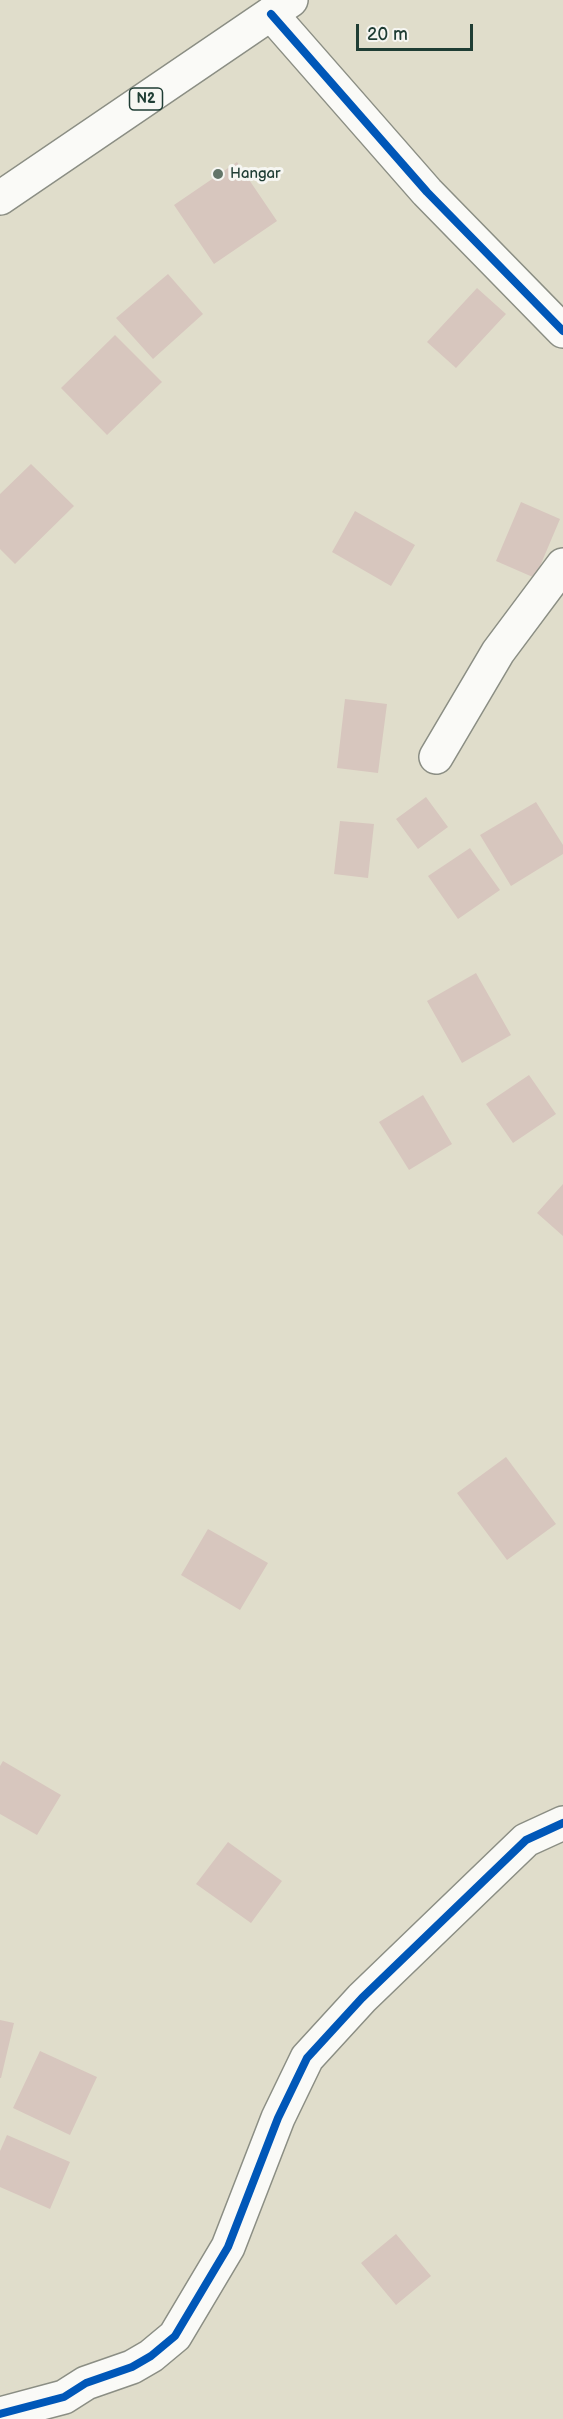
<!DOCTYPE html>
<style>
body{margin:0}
#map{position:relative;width:563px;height:2419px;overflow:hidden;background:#e0ddcb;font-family:"Balsamiq Sans",sans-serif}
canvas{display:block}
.scale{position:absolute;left:356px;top:24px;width:117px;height:27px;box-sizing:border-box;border:3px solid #1f3d34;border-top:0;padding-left:8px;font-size:18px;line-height:21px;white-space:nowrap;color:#1f3d34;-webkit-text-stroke:4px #f6f6f2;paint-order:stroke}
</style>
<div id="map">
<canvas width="563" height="2419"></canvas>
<div class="scale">20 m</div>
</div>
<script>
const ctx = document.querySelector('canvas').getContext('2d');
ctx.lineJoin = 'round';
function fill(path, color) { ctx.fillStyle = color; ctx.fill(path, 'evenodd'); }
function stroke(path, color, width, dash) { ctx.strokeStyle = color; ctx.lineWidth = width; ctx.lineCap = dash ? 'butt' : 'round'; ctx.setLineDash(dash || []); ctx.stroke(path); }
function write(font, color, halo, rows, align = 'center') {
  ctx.font = font + ' "Balsamiq Sans",sans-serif'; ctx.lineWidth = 6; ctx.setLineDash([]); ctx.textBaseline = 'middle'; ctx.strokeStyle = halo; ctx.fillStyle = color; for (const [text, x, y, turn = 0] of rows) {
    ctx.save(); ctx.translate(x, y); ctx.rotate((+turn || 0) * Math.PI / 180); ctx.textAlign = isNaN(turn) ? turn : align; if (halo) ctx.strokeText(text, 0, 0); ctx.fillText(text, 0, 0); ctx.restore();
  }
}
const building = new Path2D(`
 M237 162 277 221 214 264 174 205Z
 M168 274 203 314 153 359 116 318Z
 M477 288 506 314 456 368 427 342Z
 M115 335 162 382 107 435 61 388Z
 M31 464 74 506 15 564 0 549V494Z
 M521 502 560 519 535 578 496 561Z
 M355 511 415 545 391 586 332 552Z
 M345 699 387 704 378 773 337 768Z
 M426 797 448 827 418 849 396 819Z
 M536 802 563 845V854L511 886 480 835Z
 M340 821 374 824 368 878 334 874Z
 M470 848 500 890 458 919 428 876Z
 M476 973 511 1035 462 1063 427 1001Z
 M529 1075 556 1114 513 1143 486 1104Z
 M423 1095 452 1144 409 1170 379 1122Z
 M563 1184V1236L537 1213Z
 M506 1457 556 1524 507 1560 457 1493Z
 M208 1529 268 1563 240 1610 181 1575Z
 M3 1761 61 1795 37 1835 0 1814V1766Z
 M228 1842 282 1881 251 1923 196 1884Z
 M0 2020 14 2023 1 2078H0Z
 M40 2051 97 2077 70 2135 13 2108Z
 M7 2135 70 2162 50 2209 0 2187V2151Z
 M396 2234 431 2276 396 2305 361 2263Z`);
const minor = new Path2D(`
 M271 14 427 192 563 331
 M436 757 498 652 563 565
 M0 2414 64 2397 86 2383 132 2367 151 2356 175 2336 228 2247 278 2118 307 2058 362 1998 526 1840 563 1823`);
const highway = new Path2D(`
 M0 198 291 0`);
const cycleway = new Path2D(`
 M271 14 427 192 563 331
 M0 2414 64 2397 86 2383 132 2367 151 2356 175 2336 228 2247 278 2118 307 2058 362 1998 526 1840 563 1823`);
const markers = [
 [218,174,6,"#637569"]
];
const shields = [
 [146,99,33]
];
const shieldNames = [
 ["N2",146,99]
];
const poiNames = [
 ["Hangar",230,174]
];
fill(building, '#d7c6be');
stroke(minor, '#8b8e84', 36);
stroke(highway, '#8b8e84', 36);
stroke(minor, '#fafaf7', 33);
stroke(highway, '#fafaf7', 33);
stroke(cycleway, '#0057b8', 8);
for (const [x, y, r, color] of markers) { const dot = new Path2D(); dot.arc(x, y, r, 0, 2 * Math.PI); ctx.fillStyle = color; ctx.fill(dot); stroke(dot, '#f6f6f2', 2); }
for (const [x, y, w] of shields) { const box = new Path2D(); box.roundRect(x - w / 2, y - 11, w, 22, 4.5); ctx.fillStyle = '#f6f6f2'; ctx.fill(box); stroke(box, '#1f3d34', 1.5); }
write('bold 14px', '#1f3d34', null, shieldNames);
write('15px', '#1f3d34', '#f6f6f2', poiNames, 'left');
</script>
